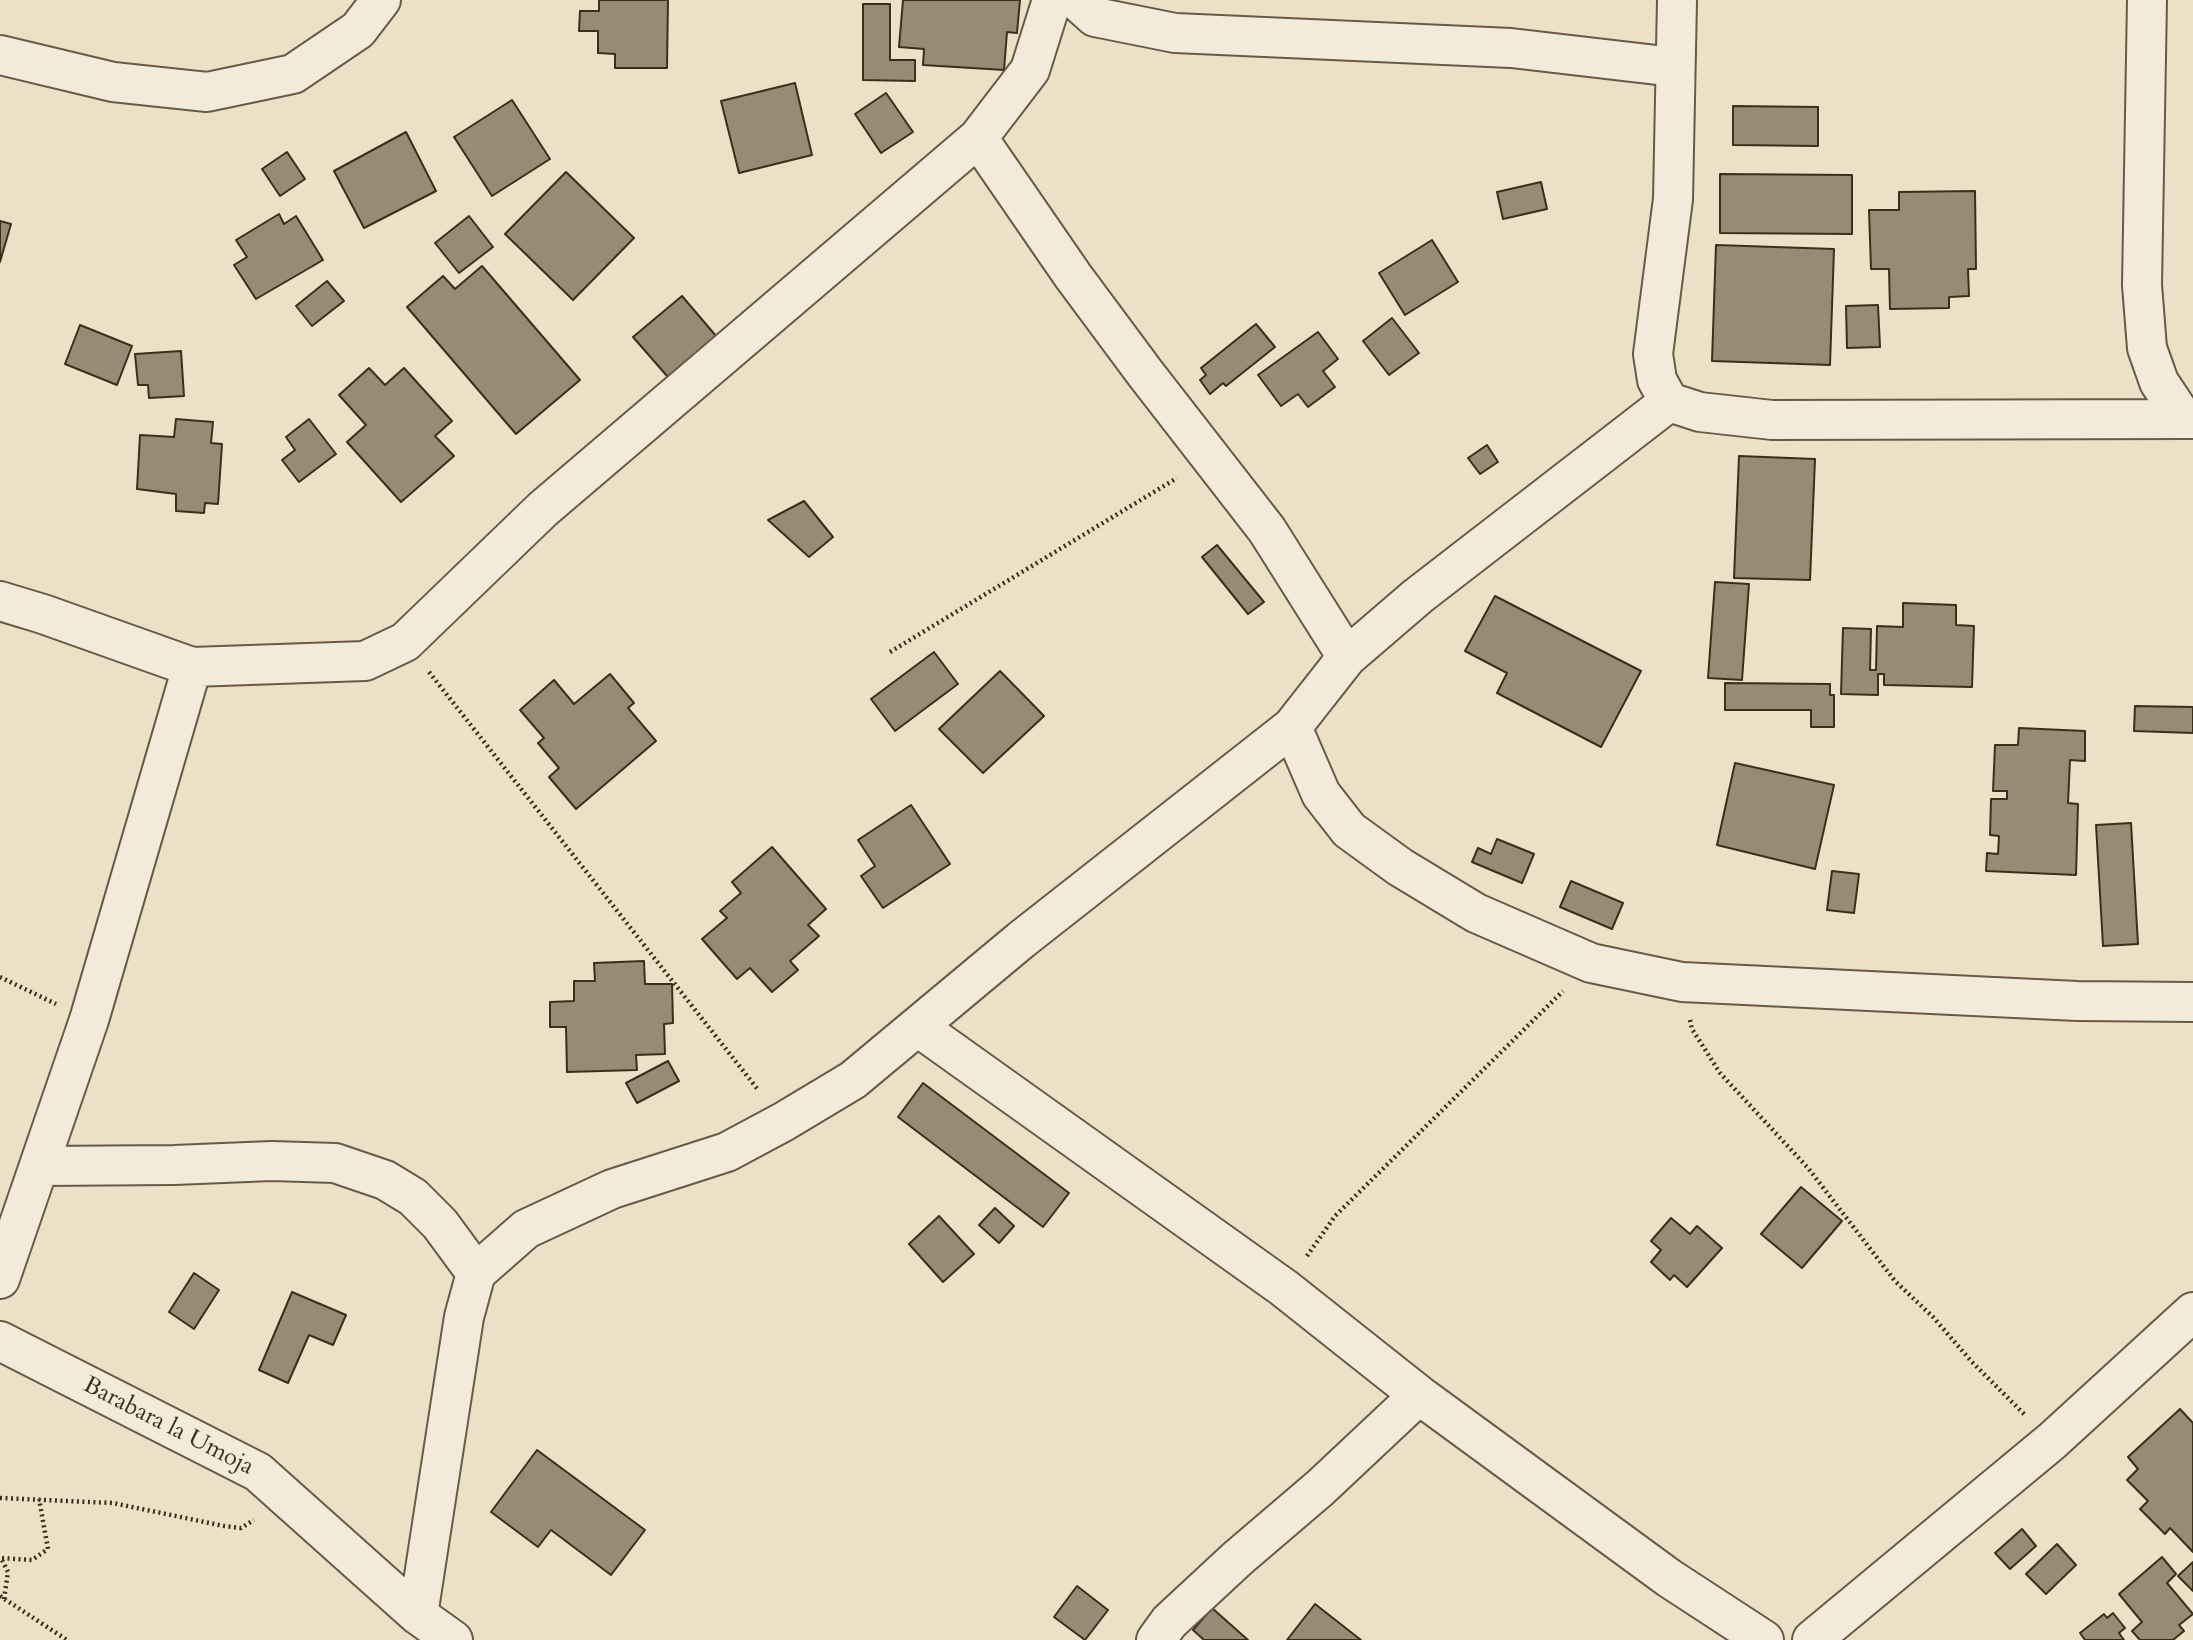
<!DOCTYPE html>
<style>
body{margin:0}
canvas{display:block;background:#ece0c6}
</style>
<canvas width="2193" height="1640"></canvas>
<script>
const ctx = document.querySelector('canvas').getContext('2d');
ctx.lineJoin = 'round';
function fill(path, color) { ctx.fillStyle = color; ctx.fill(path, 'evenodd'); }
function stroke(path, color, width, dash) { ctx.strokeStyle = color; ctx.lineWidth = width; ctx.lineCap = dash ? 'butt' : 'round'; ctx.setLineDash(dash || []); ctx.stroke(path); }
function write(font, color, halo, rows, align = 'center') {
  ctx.font = font + ' Cardo,serif'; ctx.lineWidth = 6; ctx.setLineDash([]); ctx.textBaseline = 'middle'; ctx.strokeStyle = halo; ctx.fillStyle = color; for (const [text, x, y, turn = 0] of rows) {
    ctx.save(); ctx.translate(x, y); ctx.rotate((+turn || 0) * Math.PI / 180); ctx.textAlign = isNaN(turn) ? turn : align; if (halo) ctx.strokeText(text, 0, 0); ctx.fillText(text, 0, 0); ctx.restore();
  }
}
const building = new Path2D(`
 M599 0H668L667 68H615V54L598 53V31H579L580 11H599Z
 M903 0H1020L1017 33 1007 32 1004 70 923 65 924 49 899 47Z
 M863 4H890V60H915V81L863 80Z
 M795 83 812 155 739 173 721 101Z
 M886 93 913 132 881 153 855 114Z
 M512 100 550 159 492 196 454 137Z
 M1733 106 1818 107V146L1733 145Z
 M406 132 436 191 364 228 334 171Z
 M287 152 305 179 280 196 262 169Z
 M566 172 634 238 573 300 505 234Z
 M1720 174 1852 175V234L1720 233Z
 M1541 182 1547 209 1503 219 1497 192Z
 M1975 191 1976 269H1968L1969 296 1949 297V308L1890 309 1889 269H1871L1869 210H1899V192Z
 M279 214 284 224 296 216 323 260 256 299 234 265 247 257 236 240Z
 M469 216 493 247 459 273 435 243Z
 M0 221 11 224 0 262Z
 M1432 240 1458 282 1405 315 1379 273Z
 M1716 245 1834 249 1830 365 1712 361Z
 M482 266 580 380 516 434 407 307 443 276 455 289Z
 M327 281 344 301 312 326 296 306Z
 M682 296 722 343 674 384 633 337Z
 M1878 305 1880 347 1847 348 1846 306Z
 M1392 318 1419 353 1389 375 1363 341Z
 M1256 324 1275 347 1226 386 1223 383 1210 394 1200 380 1206 375 1201 368Z
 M80 325 132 346 117 385 65 364Z
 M1318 332 1338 359 1323 371 1335 387 1308 407 1298 394 1281 406 1258 375Z
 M181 351 184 396 149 398 148 385H138L135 354Z
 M369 368 385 385 404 368 452 421 435 436 454 456 401 502 347 442 366 425 339 395Z
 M176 419 213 422 211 443 222 444 218 504 205 503 204 513 176 511V494L137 489 140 435 174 437Z
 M309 419 336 454 299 482 282 460 295 450 286 437Z
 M1487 445 1498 462 1480 474 1468 458Z
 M1739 456 1815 459 1810 580 1734 578Z
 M804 501 833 537 809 557 768 520Z
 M1217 545 1264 602 1248 614 1202 557Z
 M1715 582 1749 584 1742 680 1708 678Z
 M1495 596 1641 671 1601 747 1497 693 1507 673 1465 651Z
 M1903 603 1956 605V625L1974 626 1972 687 1884 685V674H1878V695L1841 694 1843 628 1871 629 1870 670H1876L1877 626 1903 627Z
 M934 652 958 684 895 731 871 699Z
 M1000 671 1044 716 983 773 939 729Z
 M610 674 634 703 628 708 656 741 576 809 549 777 559 768 538 743 544 738 520 710 554 680 574 704Z
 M1725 683 1830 684V695H1834V727H1811V710H1725Z
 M2135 706 2193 707V733L2134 731Z
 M2019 728 2085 731V761L2070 760 2068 803 2078 804 2076 875 1986 871 1987 853 1998 854 1999 836 1990 835 1991 799H2007V791H1993L1995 745H2018Z
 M1735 763 1834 785 1815 869 1717 845Z
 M911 805 950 864 883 908 861 876 875 866 858 840Z
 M2131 823 2138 944 2103 946 2096 825Z
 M1497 839 1534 854 1522 883 1472 862 1478 848 1491 854Z
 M772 847 826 909 808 925 819 936 790 961 798 970 772 992 750 968 737 979 702 939 727 918 720 911 741 893 732 882Z
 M1832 871 1859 874 1854 913 1827 910Z
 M1571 881 1623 903 1612 929 1560 907Z
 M644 961 645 984H672L673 1023 664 1024 665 1054 636 1055 637 1070 567 1072 566 1027H550V1002L574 1001V981H595L594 963Z
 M668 1061 679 1081 637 1103 626 1083Z
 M923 1083 1069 1193 1043 1227 898 1117Z
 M1801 1187 1842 1221 1802 1268 1761 1234Z
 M995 1208 1014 1226 999 1243 979 1225Z
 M939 1216 974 1254 943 1282 909 1244Z
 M1671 1218 1690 1234 1697 1226 1722 1248 1687 1287 1674 1275 1670 1280 1651 1262 1661 1250 1651 1241Z
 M194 1273 219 1290 194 1329 169 1312Z
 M292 1292 346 1315 333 1345 309 1335 288 1383 259 1370Z
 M2180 1409 2193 1423V1552L2170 1528 2165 1534 2140 1509 2148 1501 2127 1480 2138 1469 2128 1457Z
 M537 1450 645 1530 611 1575 551 1530 538 1547 491 1512Z
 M2022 1529 2036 1546 2010 1569 1995 1553Z
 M2057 1544 2076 1565 2046 1594 2026 1574Z
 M2162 1557 2176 1574 2167 1583 2193 1614 2179 1625 2184 1631 2173 1640H2140L2132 1631 2142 1622 2119 1594Z
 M2193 1562V1591L2178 1576Z
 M1077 1586 1108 1610 1085 1640 1054 1617Z
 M1315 1604 1361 1640H1287Z
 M1212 1608 1248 1640H1204L1193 1630Z
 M2113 1613 2125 1628 2119 1633 2124 1640H2085L2080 1633 2104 1614 2107 1618Z`);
const path = new Path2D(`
 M890 652 1177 478
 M429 672 759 1091
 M0 977 56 1004
 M1690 1020 1692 1029 1720 1073 1808 1168 1895 1281 1933 1317 1972 1362 2025 1415
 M1307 1256 1335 1216 1563 991
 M0 1498 113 1503 224 1526 241 1528 254 1520
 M0 1596 67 1640
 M4 1599 8 1572 1 1558 32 1560 48 1549 39 1499`);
const minor = new Path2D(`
 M1076 0 1095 17 1175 33 1511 48 1674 67
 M1677 0 1673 199 1653 354 1657 380 1669 402 1700 412 1772 420 2193 419
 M2147 0 2142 285 2147 348 2159 382 2183 418
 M0 55 113 82 207 92 293 74 358 30 381 0
 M978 138 1073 276 1145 373 1267 530 1347 657
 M0 601 43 614 192 667 365 661 405 642 543 509 978 138 1030 70 1052 0
 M1292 727 1321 794 1349 830 1400 867 1476 913 1591 963 1682 982 2077 1001 2193 1002
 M918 1027 1284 1288 1419 1395 1669 1578 1764 1640
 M39 1166 174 1165 272 1161 335 1163 385 1180 413 1197 440 1224 476 1273
 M0 1279 89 1020 192 667
 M0 1341 258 1472 418 1615 453 1640
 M418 1615 464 1317 476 1273 526 1229 612 1189 727 1152 783 1122 853 1080 1021 940 1292 727 1347 657 1418 596 1669 402
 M1156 1640 1169 1622 1238 1558 1320 1488 1419 1395
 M1812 1640 2052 1441 2193 1312`);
const streetNames = [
 ["Barabara la Umoja",168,1427,27]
];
fill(building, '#988b74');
stroke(building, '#3d2e1c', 2);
stroke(minor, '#695a46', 42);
stroke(path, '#3d2e1c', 4.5, [2, 3.5]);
stroke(minor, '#f3ebda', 38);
write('24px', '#3d2e1c', '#f3ebda', streetNames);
</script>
